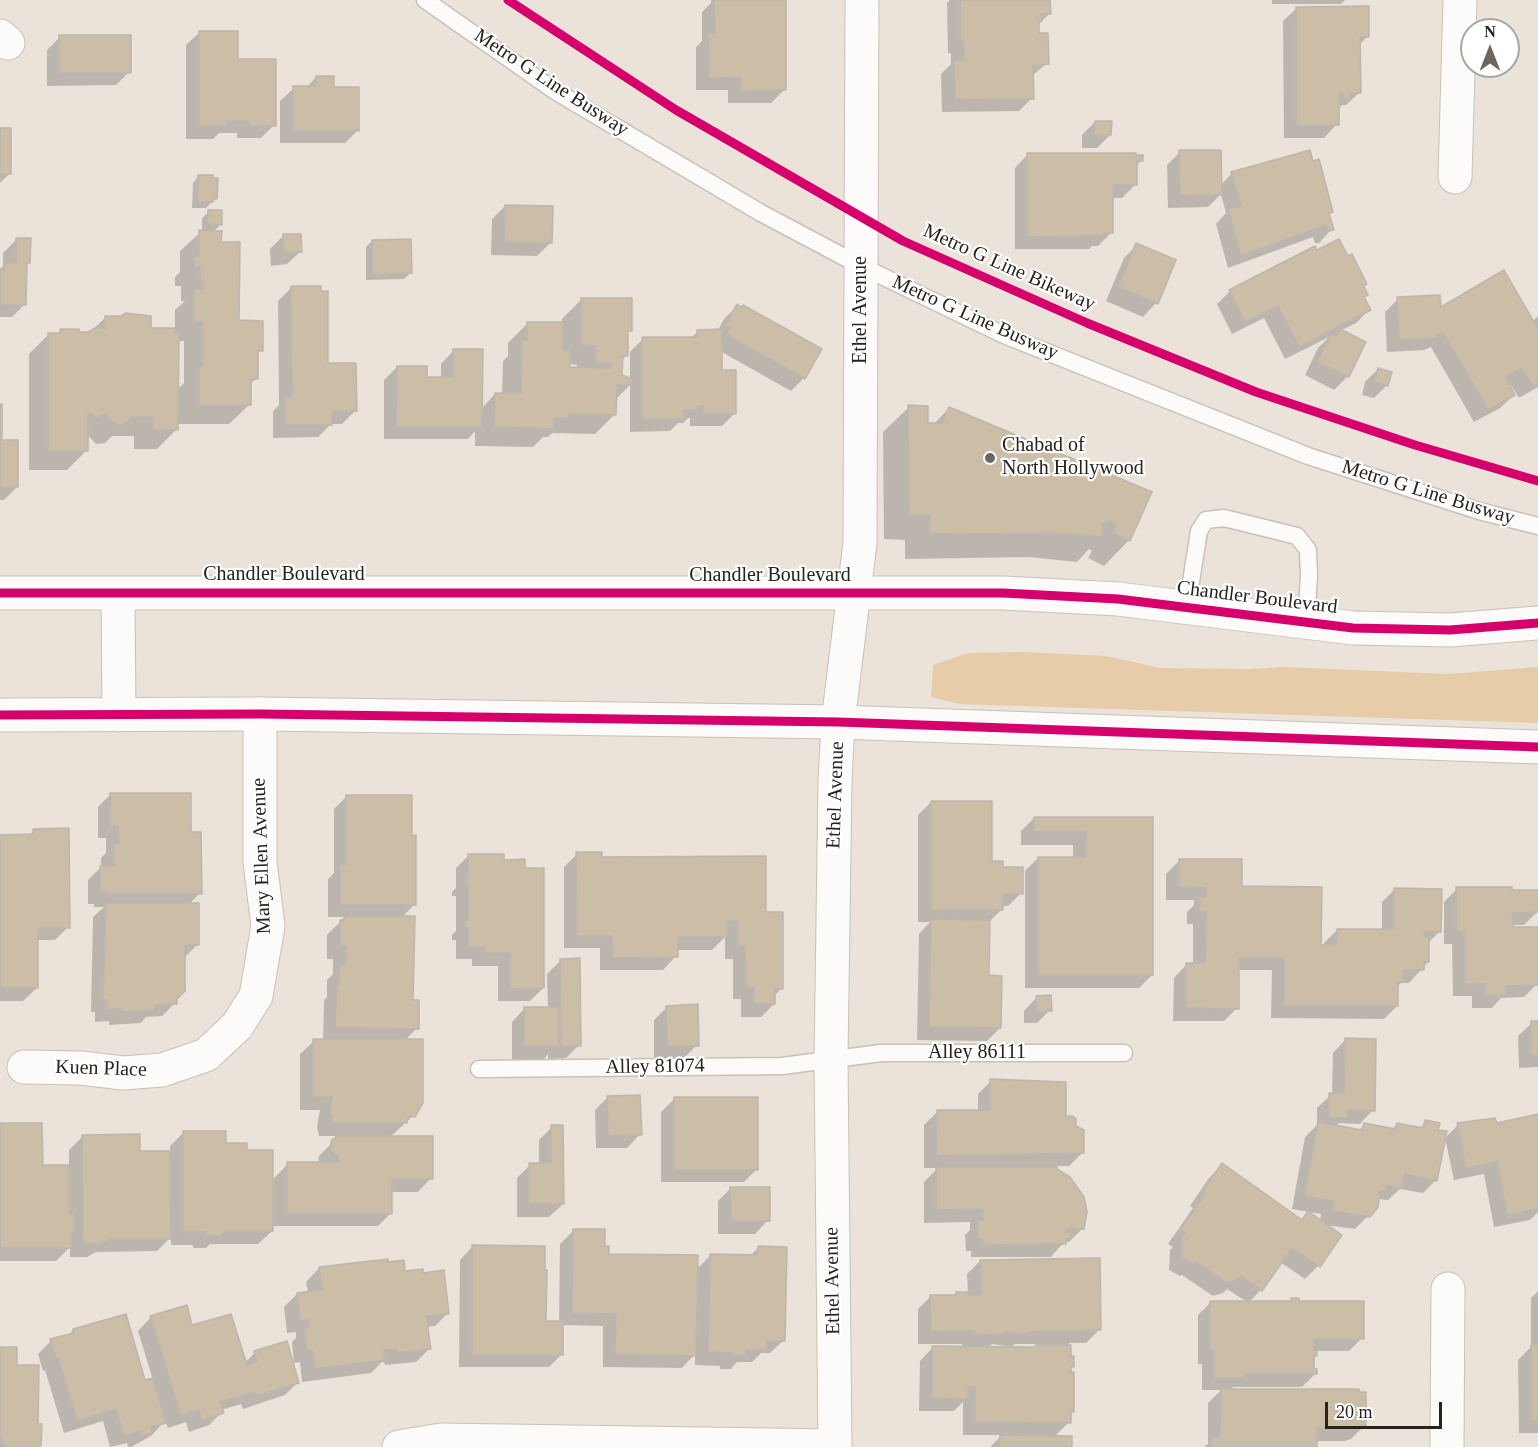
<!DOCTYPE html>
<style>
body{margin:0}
#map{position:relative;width:1538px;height:1447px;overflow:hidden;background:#ebe3da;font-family:"Times New Roman",serif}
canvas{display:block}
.north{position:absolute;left:1460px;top:18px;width:60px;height:60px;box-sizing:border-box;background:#fff;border:2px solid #a8a7a4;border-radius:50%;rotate:0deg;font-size:16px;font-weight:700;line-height:24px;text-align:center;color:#26221c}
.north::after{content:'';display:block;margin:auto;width:21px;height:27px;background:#6b665e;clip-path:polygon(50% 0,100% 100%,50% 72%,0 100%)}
.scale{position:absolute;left:1325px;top:1402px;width:117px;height:27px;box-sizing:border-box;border:3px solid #26221c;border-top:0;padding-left:8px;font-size:18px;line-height:21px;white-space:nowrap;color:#26221c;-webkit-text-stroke:4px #fff;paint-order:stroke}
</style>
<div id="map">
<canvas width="1538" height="1447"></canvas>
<div class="north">N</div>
<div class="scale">20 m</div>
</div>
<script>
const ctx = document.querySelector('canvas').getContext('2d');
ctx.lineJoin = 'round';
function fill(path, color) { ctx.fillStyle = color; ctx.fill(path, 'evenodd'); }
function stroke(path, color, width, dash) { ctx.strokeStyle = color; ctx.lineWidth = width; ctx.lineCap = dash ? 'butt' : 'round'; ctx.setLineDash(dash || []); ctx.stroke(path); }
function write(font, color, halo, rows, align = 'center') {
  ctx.font = font + ' "Times New Roman",serif'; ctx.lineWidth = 4.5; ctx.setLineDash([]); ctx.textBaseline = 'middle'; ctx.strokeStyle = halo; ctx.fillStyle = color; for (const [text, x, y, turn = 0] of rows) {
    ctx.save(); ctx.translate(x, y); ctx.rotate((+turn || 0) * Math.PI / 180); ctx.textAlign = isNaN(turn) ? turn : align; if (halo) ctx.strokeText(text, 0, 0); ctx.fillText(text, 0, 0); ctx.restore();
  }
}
const green = new Path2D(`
 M1022 652 1107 656 1160 668 1249 669 1283 667 1449 674 1538 667V723L959 704 931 697 933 665 968 653Z`);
const shadow = new Path2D(`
 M711 0H785L784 90 771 103H728V90H696V47L702 41V12L711 3Z
 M950 0H1049V14L1037 26V35L1047 63 1032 76V98L1019 111 942 112 941 74 951 64V53H948L947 3Z
 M1272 0H1345L1341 4H1272Z
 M1297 8 1368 36 1359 45 1360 92 1346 105H1342L1337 110V124L1324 138H1284L1283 21Z
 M200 32 237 61 274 125 261 138H237V133H219L213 139H186V45Z
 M60 37 129 72 116 85 47 86V50Z
 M316 77 333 88 358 130 345 143H280V101L294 88H306Z
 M1095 122 1110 135 1097 148H1082V135Z
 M0 130 9 174 0 183Z
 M1180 152 1221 185 1232 173 1331 211 1328 215 1332 229 1319 243H1315L1313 237 1228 268 1216 224 1226 213 1221 194 1208 207 1168 208 1167 165Z
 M1028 154 1141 161 1135 167V185L1122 198H1111V233L1098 246H1092L1089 249H1015V168Z
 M199 176 216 198 206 208H192L193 183Z
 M505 206 550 243 537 256 491 255 492 219Z
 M209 212 221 224 213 232 220 244 238 322 261 350 256 356V379L249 385V405L229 424H177V429L157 449H134V436H112L105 443 96 444 86 433V451L67 470H29V354L49 334H57L61 330 88 334 106 317 150 329H175V310L185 301H181V286H175V277L180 272V251L202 231V218ZM177 341H184V383L177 390Z
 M283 236 301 251 287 264 271 266 270 249Z
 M16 240 29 262 25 266V304L12 317H0V269L3 266V253Z
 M372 241 410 273 404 279 366 280V247Z
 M1137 245 1174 261 1156 303 1143 317 1106 301 1124 258Z
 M1315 248 1316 252 1347 258 1366 295 1363 298 1369 310 1356 323 1340 331 1364 342 1347 377 1334 390 1305 375 1318 348 1329 337 1285 359 1264 318 1232 334 1217 304 1230 291Z
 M291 288 327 365 356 410 342 424H331L318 437 273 438V411L279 405 278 301Z
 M582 299 630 330 627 334V355L643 339H690L698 331 718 330 724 319 737 306 804 378 791 391 720 351V372L735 413 722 426H690V418H688L683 423H678L670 431 630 432V385L615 400V414L595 434 552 433 548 437H543L533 447 475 446V431L468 439H384V380L397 367 425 378H441V364L454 350 481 409 495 394H502L503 361 508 356V343L528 323 562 324V319ZM630 352V380L621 377V361ZM569 364 577 365V369H568Z
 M1398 299 1439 309 1532 322 1538 316V387L1519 398 1511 385 1509 386 1514 395 1500 408 1474 422 1431 347 1424 350 1387 352 1385 312Z
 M1378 369 1387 385 1374 398 1362 395 1365 382Z
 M0 405 1 442 17 487 4 500H0Z
 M909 407 926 425H933L949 408 1150 493 1129 540 1104 566 1088 558 1092 551 1089 549 1077 562 1029 557 905 559V540L884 539 883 432Z
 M111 794 190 834 200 893 188 905 197 945 183 959 175 1003 162 1016 146 1017 141 1023 109 1025V1021L95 1022V1012H91L93 917 104 907H94V904H88V880L101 867V858L106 853V838H98V807Z
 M347 796 411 838 415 904 401 918 417 1028 405 1040 413 1116 390 1137 431 1178 418 1192H391V1213L378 1226H272V1231L258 1244H210L206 1248H194L192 1245H171V1237L157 1251 96 1252 87 1257H70V1247L56 1261H0V1125L41 1167 69 1166V1150L82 1137 138 1152H170V1146L183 1133 246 1151 272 1180 288 1164H318L319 1156 339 1136H319L317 1127 320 1110H300V1054L314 1041H323L324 1000 327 997V980L333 974V959H327V935L345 917H328V879L334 873V809Z
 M931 802 990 863 1002 868 1021 893 1008 906H1002V909L989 922 987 977 1000 1028 987 1041 917 1040 919 934 930 922H918V815Z
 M1034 818H1152V975L1139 988H1025V871L1038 858H1073V845H1021V831Z
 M34 830 68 927 55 940H36L37 988 23 1001H0V836H29Z
 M577 854 600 858 765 914 781 989 774 996V1004L761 1017H741V999H733V959H725V937L712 950H676V956L663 970H600V948H564V867Z
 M469 855 543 988 530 1001H498V966H472V959H456V940H452V935L456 931V896H452V892L456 888V868Z
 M1179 861 1240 887 1320 946H1324V943L1337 930H1382V902L1395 889 1440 931 1428 943V962L1409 983H1401L1397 987V1006L1384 1019 1271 1018 1272 970H1238L1237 1008 1224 1021H1173L1174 978 1187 964H1193V924H1187V912L1194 905V900H1166V874Z
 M1457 889 1511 892 1537 912 1524 925H1511L1537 984 1524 997 1501 998 1492 1008H1472V996H1453L1452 944H1444V902Z
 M560 961 579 1045 566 1058 548 1059V1054L544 1059H512V1022L525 1008H548L547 974Z
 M1037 997 1050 1010 1037 1023H1024V1011Z
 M667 1007 697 1045 684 1058 654 1059V1020Z
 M1538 1022V1067L1519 1068 1518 1036 1532 1023Z
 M1346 1039 1373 1110 1360 1124 1339 1123 1336 1127 1358 1131 1364 1125 1391 1130 1397 1124 1419 1129 1426 1122 1436 1180 1423 1193 1400 1189 1388 1200 1378 1199 1369 1215 1355 1229 1325 1225 1340 1235 1318 1266 1305 1279 1280 1262 1261 1290 1249 1302H1289L1292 1300 1362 1338 1349 1351H1316V1356L1313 1359V1371L1315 1374 1302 1387H1233L1230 1390 1364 1426 1351 1439 1345 1441H1316V1447H1204L1208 1444V1403L1221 1390H1202V1364H1198V1315L1211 1302H1247L1227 1289 1223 1293 1213 1296 1182 1275 1180 1276 1169 1270 1170 1250 1173 1247 1168 1244 1193 1208 1190 1206 1209 1178 1222 1165 1301 1221 1308 1213 1320 1221 1321 1214 1292 1209 1305 1137 1317 1125V1108L1332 1094 1333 1053Z
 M991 1081 1064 1118 1082 1153 1069 1166H1056V1169L1082 1229 1069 1242H1064L1051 1257H971V1251H966L965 1235 970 1230V1222L924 1223V1182L938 1168H924V1125L937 1112H978V1094Z
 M608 1097 640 1134 627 1148H596L595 1110Z
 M674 1099 757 1169 744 1182H661V1112Z
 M1538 1116V1212L1530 1220 1494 1227 1484 1174 1454 1180 1445 1138 1458 1125 1495 1124Z
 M552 1127 563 1204 549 1217H517V1178L530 1165H539V1140Z
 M731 1188 768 1220 755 1234H718V1201Z
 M573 1231 603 1247 607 1256 696 1270 710 1256H750L758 1248 784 1340 770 1353H761L752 1362H737L731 1369H720V1366L695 1365V1354L682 1368 603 1367V1326L562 1325V1354L549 1367H459L460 1260 473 1246 544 1322 559 1323 560 1244Z
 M980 1261 1099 1330 1086 1343H1069V1357L1072 1366 1070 1369 1073 1411 1069 1415V1422L1054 1437 1071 1447H990L1002 1435H963V1402L954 1411H919L920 1361 933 1347 962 1348V1344H918V1309L931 1296H954L956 1294H968L967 1274ZM992 1344 1007 1346V1348H988ZM1015 1344H1038L1033 1349 1010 1348Z
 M387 1263 404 1273 422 1274 448 1313 435 1326 426 1327 429 1349 416 1362 385 1365 384 1362H382L371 1373 302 1382 300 1362 294 1363 292 1342 296 1338V1332L287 1333 284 1307 297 1294 308 1293 306 1282 319 1268Z
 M1538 1291V1433H1519L1518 1360 1531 1347V1298Z
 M125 1315 144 1382 153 1380 138 1331 151 1317 191 1327 245 1363 255 1352 298 1382 285 1395 243 1409 241 1404 221 1410 222 1412 209 1425 189 1432 186 1422 168 1428 165 1421 151 1436 131 1447H128L127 1443 110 1447 103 1421 64 1433 45 1370 43 1371 38 1354 51 1341 68 1336 73 1330Z
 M0 1348 16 1366 38 1447H0Z`);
const building = new Path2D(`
 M714 0H786V90L741 91V77L709 78 708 33H715Z
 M960 0H1050L1051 14H1041L1042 21H1039V33H1048L1049 64 1033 66 1034 99 955 100 954 60H964V41H960Z
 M1369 6V37H1360L1361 93H1350V99H1343V93H1339V125H1296V7Z
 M199 31H238V59H276V126H249V121H227V126H199Z
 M59 35H131V73H59Z
 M316 76H334V87H359V131H293V86H316Z
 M1095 121H1112L1111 135H1094Z
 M0 128H11V174H0Z
 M1179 150H1221L1222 195 1180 196Z
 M1310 150 1313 161 1319 159 1333 212 1329 213 1334 230 1328 231 1326 225 1241 256 1228 209 1241 206 1231 172Z
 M1027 153H1136V155H1143V161H1137V185H1113V233H1103V236L1027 237Z
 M198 175H213V178H218L217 199H213V202H198Z
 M505 205 553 206 552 243 504 242Z
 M208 210H222V225L207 224Z
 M199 230 222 231 221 242H240L239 320 263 321V351H258V379H251V405H199V366H203V322H194V289H203V282H200V267H194V256H199Z
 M283 234H301L302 252 284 253Z
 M16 238H31L30 263H27L26 305H0V269L4 270V263H16Z
 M411 239 412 273 372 275V240Z
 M1339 239 1348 256 1352 254 1367 284 1364 286 1368 295 1364 297 1371 310 1299 347 1278 306 1245 322 1229 290 1315 246 1317 250Z
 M1136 243 1176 260 1158 304 1118 287Z
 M1504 270 1538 329V383L1533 386 1522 368 1506 377 1515 395 1488 410 1444 334H1438V338L1399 340 1397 297 1440 295 1441 307Z
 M291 286H321V291H328V363H356L357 411H332V425H285V397H292Z
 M581 298H632V331H628V356H623L622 375 632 379V385H617L616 415 569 414V418H554V429L494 427 495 393H521L522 340H527V322H563V350H570V367L611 368V364L595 363 596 346 581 345Z
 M737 304 741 307 743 305 822 349 805 379 726 335 730 328 725 326Z
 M126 313 151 316V328H175V333H179L178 430H153V417H131L126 424 121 425H116L106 414 96 418 92 414H88V451H48V333H60V329H79V332H88L98 327 105 329V316H121Z
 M722 329V370H736V414H703V406H698V410H684V419H642V337H697V330Z
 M1340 329 1366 342 1349 377 1317 362 1331 333 1336 336Z
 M453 349H483L482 427H396L397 366H427V377H453Z
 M1378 368 1392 372 1388 386 1374 382Z
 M0 404H2V440H18V487H0Z
 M908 405 928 406V423H942L949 407 1152 492 1130 541 1113 533 1116 525 1109 520 1102 524 1103 537 1055 533 930 534V515H909Z
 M110 793H191V832H201L202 894H106V892H100V866H114V843H119L118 826H110Z
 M346 795H412V836L416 835V905H340V865H346Z
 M931 801H992V861H1003V867H1023V894H1003V910H931Z
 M1034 817H1153V975H1038V857H1086V832H1034Z
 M69 828 70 928H38V988H0V835L33 834V829Z
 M576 852H602V857L766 856V912H783V989H775V1004H754V987H746L745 946H738V921H727V937H678V957L613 958 612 936H577Z
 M468 854H504V860L525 859V868H544V988L510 989V953H485V947H468V928H465V920H468V884H465V878H468Z
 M1179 859H1242V886L1322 887 1321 945H1336L1337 929H1394V888L1442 889 1441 932H1424V937H1429V962H1424V970H1404V982H1398V1006H1284V958H1239V1009L1186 1008V963H1205L1206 912H1199V897H1206V888L1179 887Z
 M1456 887H1512V890H1538V912L1512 913 1513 927H1538V985L1506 986V995H1485V984H1465V932H1456Z
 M106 903H199V945H185V991L177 999V1004L155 1005V1010L122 1012 121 1008 107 1010V1000H103Z
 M344 916H415L413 1000H419V1029L335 1028 337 985H339L340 965H345L346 946H340V920H344Z
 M931 919 990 920 989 975 1002 976 1001 1028 929 1027Z
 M580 958 581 1046H561L560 959Z
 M1051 995 1052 1011H1037L1036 996Z
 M698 1004 699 1046H667L666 1006Z
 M524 1007H558V1046H524Z
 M1531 1021H1538V1055H1531Z
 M1345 1038 1376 1039 1375 1111 1347 1110V1118L1329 1117V1093H1344Z
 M313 1039H423V1103L415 1117 408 1116 407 1123H332V1116L330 1113 332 1097H313Z
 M990 1079 1066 1082V1116H1073L1076 1119V1126L1084 1130V1153L936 1156 937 1110H990Z
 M640 1095 642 1135 608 1136 607 1096Z
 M674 1097H758V1170H674Z
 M1538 1114V1209L1507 1215 1497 1162 1466 1168 1457 1123 1495 1118 1497 1123Z
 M1425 1120 1440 1123 1438 1130 1447 1131 1437 1181 1405 1174 1402 1188 1386 1185 1385 1192 1380 1191 1378 1207 1370 1217 1332 1211 1334 1201 1304 1196 1318 1122 1362 1130 1364 1123 1395 1129 1397 1123 1423 1128Z
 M0 1123H42L43 1165H69V1214H74V1233H71V1248H0Z
 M551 1125H563L564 1204H529V1163H551Z
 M183 1131H226V1143H247V1150H273V1231H225L220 1236H207L205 1232H183Z
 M140 1134V1151H170L171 1239H111L101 1244H83L82 1135Z
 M337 1136H433V1179H392V1214H287V1162H338V1156L331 1152V1141Z
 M1222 1163 1302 1220 1308 1211 1342 1235 1320 1267 1292 1248 1262 1291 1241 1276 1238 1280 1227 1283 1196 1262 1194 1264 1182 1257V1236L1185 1233 1180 1230 1205 1194 1202 1192Z
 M936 1167H1057V1169L1070 1177 1084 1197 1087 1212 1084 1229H1066V1232H1071V1238H1066V1244L983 1245V1239H978V1220H983V1209L936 1210Z
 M730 1187H770V1221H731Z
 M573 1229H605V1246H609V1254L698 1255 696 1356 615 1354 616 1314 572 1313Z
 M472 1245 545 1246V1270H547L546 1321H563V1355H472Z
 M758 1246 787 1247 785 1341H767L766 1350H746L745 1356H732V1353L708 1352 710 1254 758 1255Z
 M1100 1258 1101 1330 1027 1332V1334L1004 1332V1334L975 1335V1331L931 1332 930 1295H956V1292H968L969 1295H981L980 1260Z
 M388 1259V1262L404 1260 405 1271 423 1269V1273L444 1270 449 1314 426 1316 431 1349 397 1353V1349L384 1350 385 1360 315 1369 312 1350H307L304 1328 309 1327V1320L300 1321 297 1293 322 1290 319 1267Z
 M1291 1298H1299V1301H1364V1339H1314V1350H1317V1356H1314V1369H1317V1374H1244V1378H1214V1351H1210V1301H1292Z
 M187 1305 192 1325 231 1314 247 1365 257 1361 254 1351 287 1341 299 1383 256 1396 254 1392 220 1402 224 1413 202 1420 199 1410 181 1416 150 1316Z
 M126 1314 145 1380 153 1378 166 1423 150 1427 152 1433 141 1436 140 1431 124 1437 116 1409 77 1421 58 1358 56 1359 50 1339 74 1333 73 1329Z
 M1035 1345H1071V1356H1074V1367H1071V1372H1074V1412H1071V1423L975 1422V1387H968V1399L932 1398V1346L1035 1347Z
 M1531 1345H1538V1421H1531Z
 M0 1347H17V1365H39L38 1424H42L41 1445 39 1447H5V1444H2V1437L0 1436Z
 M1221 1389H1359V1392H1366V1426H1360V1429L1317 1428V1447H1212V1437H1220Z
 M1000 1435 1072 1436V1447H999Z`);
const lane = new Path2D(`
 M425 0 555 91 761 213 861 266 1004 335 1308 456 1479 511 1538 526
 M1187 607 1199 531 1206 520 1224 518 1297 536 1308 550 1309 576 1306 623
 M479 1069 782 1066 881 1053H1124`);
const street = new Path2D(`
 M0 36 8 43
 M1455 177 1460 0
 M24 1067 81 1068 123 1073 162 1070 206 1055 237 1026 256 996 268 926 260 862V714
 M399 1447 441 1440 835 1446
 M835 1447 831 1060 835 781 838 722 860 543 862 0
 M1447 1447 1448 1289`);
const secondary = new Path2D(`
 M0 593H1003L1118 599 1353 628 1450 630 1538 623
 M118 593 119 715
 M0 715 260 714 838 722 1538 747`);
const cycleway = new Path2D(`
 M508 0 676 110 903 241 1087 323 1256 392 1415 445 1538 481
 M0 593H1003L1118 599 1353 628 1450 630 1538 623
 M0 715 260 714 838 722 1538 747`);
const markers = [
 [990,458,6,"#6b665e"]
];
const streetNames = [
 ["Metro G Line Busway",551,83,33],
 ["Metro G Line Bikeway",1009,268,24],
 ["Ethel Avenue",861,310,-90],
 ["Metro G Line Busway",975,318,24],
 ["Metro G Line Busway",1428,493,17],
 ["Chandler Boulevard",284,575],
 ["Chandler Boulevard",770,576],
 ["Chandler Boulevard",1257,598,7],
 ["Ethel Avenue",836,795,-88],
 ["Mary Ellen Avenue",262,856,-92],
 ["Alley 86111",977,1053],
 ["Alley 81074",655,1067,-1],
 ["Kuen Place",101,1069,2],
 ["Ethel Avenue",833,1281,-91]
];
const poiNames = [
 ["Chabad of",1002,446],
 ["North Hollywood",1002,469]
];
fill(green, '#e7cca9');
fill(shadow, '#0003');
fill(building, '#ccbda7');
stroke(building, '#bcb6b0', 1.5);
stroke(lane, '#c7c1b9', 19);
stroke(street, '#c7c1b9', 35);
stroke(secondary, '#c7c1b9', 35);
stroke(lane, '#fcfbf9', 16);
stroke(street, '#fcfbf9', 33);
stroke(secondary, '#fcfbf9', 33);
stroke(cycleway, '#d6006c', 9);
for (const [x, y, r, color] of markers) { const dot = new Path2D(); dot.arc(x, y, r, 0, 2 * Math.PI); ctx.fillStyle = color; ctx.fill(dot); stroke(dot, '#fff', 2); }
write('20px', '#26221c', '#fff', streetNames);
write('20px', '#26221c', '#fff', poiNames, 'left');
</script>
